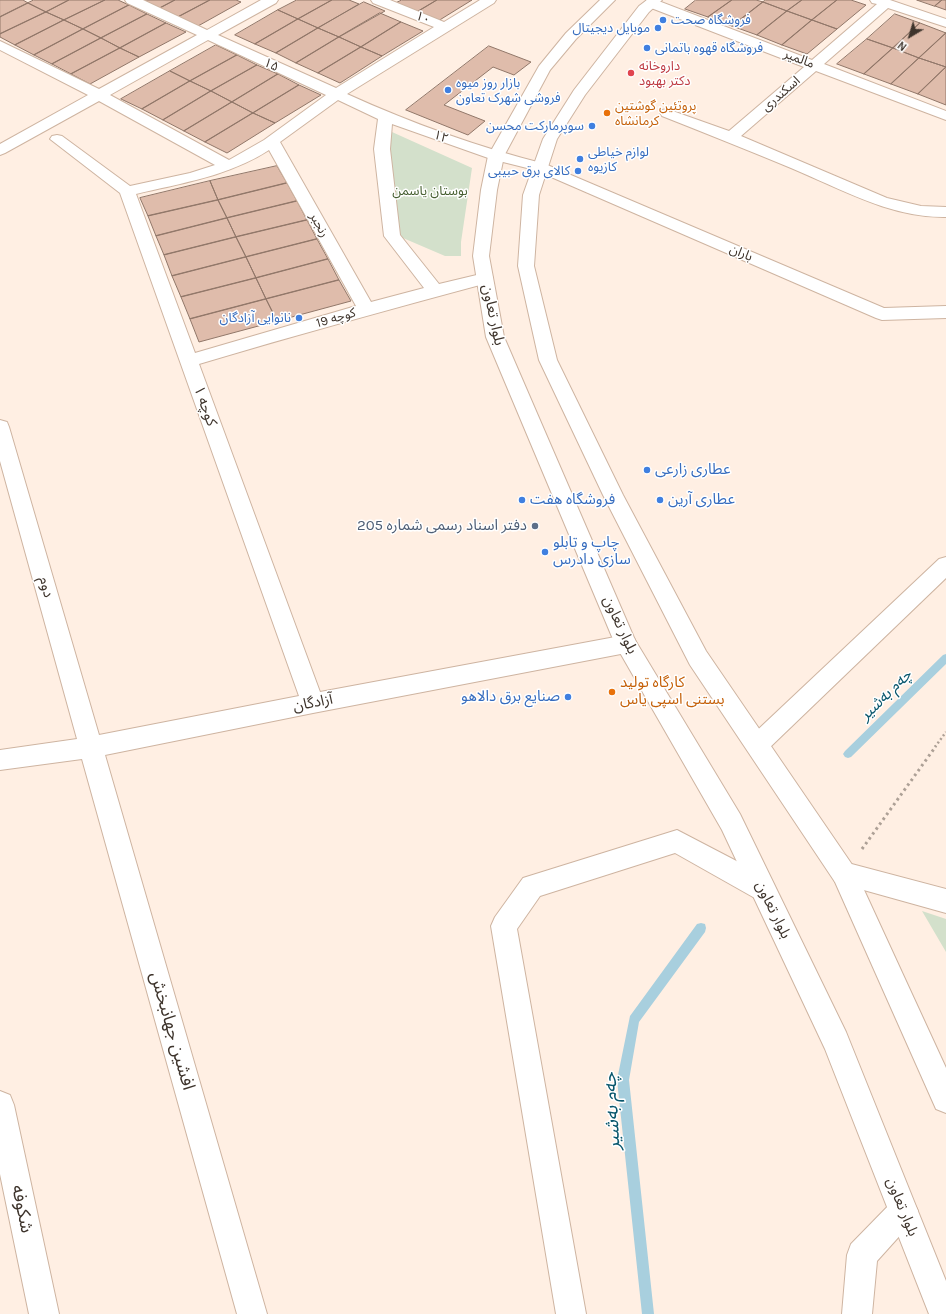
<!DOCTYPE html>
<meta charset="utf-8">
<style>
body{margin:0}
#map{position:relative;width:946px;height:1314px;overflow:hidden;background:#ffefe3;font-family:Karla,sans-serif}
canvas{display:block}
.north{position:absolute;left:890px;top:16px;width:40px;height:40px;-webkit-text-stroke:3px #fff;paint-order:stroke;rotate:218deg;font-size:11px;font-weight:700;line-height:16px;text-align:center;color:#3e342c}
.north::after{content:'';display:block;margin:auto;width:14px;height:18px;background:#3e342c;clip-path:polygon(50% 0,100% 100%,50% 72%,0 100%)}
</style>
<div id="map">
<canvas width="946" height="1314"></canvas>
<div class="north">N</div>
</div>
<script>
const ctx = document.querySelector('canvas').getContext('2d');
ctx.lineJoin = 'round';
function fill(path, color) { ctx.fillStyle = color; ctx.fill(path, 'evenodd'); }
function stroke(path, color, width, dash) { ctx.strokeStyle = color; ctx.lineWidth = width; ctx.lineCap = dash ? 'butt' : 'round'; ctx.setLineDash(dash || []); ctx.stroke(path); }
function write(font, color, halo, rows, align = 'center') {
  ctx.font = font + ' Karla,"Noto Sans Arabic",sans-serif'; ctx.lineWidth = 3; ctx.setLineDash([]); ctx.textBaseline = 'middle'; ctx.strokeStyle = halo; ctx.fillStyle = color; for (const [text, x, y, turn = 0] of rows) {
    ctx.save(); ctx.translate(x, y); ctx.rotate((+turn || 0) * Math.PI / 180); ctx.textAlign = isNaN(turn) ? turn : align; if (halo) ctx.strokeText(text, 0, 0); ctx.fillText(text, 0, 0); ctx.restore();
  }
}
const green = new Path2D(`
 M392 132 472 168 461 242V256H445L396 235 385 151Z
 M922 911 946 919V952Z`);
const stream = new Path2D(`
 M946 654V664L851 757 848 758 845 757 843 754 845 751 943 655Z
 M701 923 705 924 706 928 705 932 639 1022 629 1080 654 1314H642L617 1080 630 1016 697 924Z`);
const building = new Path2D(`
 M0 0H23L28 3 0 17Z
 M34 0H69L46 12 28 3Z
 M69 0H105L64 20 46 12Z
 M105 0H118L129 5 83 29 64 20Z
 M142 0H175L160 8Z
 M175 0H210L178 17 160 8Z
 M210 0H236L241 2 198 26 178 17Z
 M297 0H332L298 19 278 10Z
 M332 0H349L359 4 318 28 298 19Z
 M402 0H437L417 12 396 3Z
 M437 0H472L438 21 417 12Z
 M696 0H732L708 17 685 9Z
 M732 0H756L763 2 732 26 708 17Z
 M766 0H802L787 11 763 2Z
 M802 0H837L812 20 787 11Z
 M837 0H851L866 5 837 29 812 20Z
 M917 0H942L935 6Z
 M942 0H946V10L935 6Z
 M364 2 385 11 339 37 318 28Z
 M763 2 787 11 757 35 732 26Z
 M28 3 46 12 0 34V17Z
 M129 5 147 14 101 38 83 29Z
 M278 10 298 19 255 44 235 35Z
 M787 11 812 20 782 45 757 35Z
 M46 12 64 20 15 45 0 37V34Z
 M380 13 401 22 361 47 339 37Z
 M147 14 166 23 120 48 101 38Z
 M895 14 920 23 893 48 867 39Z
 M298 19 318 28 276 53 255 44Z
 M64 20 83 29 34 55 15 45Z
 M812 20 837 29 807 54 782 45Z
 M401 22 423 31 382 56 361 47Z
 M166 23 186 32 139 57 120 48Z
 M920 23 946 33 919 58 893 48Z
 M318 28 339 37 296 63 276 53Z
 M83 29 101 38 52 64 34 55Z
 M946 33V67L919 58Z
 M339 37 361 47 318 73 296 63Z
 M101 38 120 48 71 74 52 64Z
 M867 39 893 48 864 74 837 64Z
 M216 45 237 55 190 81 170 71Z
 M489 46 531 62 514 75 493 67 444 105 485 121 468 135 406 110Z
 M361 47 382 56 340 83 318 73Z
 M120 48 139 57 90 84 71 74Z
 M893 48 919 58 891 84 864 74Z
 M237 55 257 65 211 91 190 81Z
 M919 58 946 67 918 94 891 84Z
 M257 65 278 74 232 102 211 91Z
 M946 67V105L918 94Z
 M170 71 190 81 142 109 121 99Z
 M278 74 299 85 253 113 232 102Z
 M190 81 211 91 163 120 142 109Z
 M299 85 321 95 275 123 253 113Z
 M211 91 232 102 184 131 163 120Z
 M232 102 253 113 205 142 184 131Z
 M253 113 275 123 227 153 205 142Z
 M277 166 287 183 218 200 210 181Z
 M210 181 218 200 148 216 140 198Z
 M287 183 297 201 227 218 218 200Z
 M218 200 227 218 156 236 148 216Z
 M297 201 307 220 236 237 227 218Z
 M227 218 236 237 164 255 156 236Z
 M307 220 317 239 246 257 236 237Z
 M236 237 246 257 172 276 164 255Z
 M317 239 328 259 256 278 246 257Z
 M246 257 256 278 181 297 172 276Z
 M328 259 339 280 266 299 256 278Z
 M256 278 266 299 190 319 181 297Z
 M339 280 351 301 277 321 266 299Z
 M266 299 277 321 199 342 190 319Z`);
const pathFar1 = new Path2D(`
 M935 747 946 732`);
const path = new Path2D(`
 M862 849 936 746`);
const minor = new Path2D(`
 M125 0H143L207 30 261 0H278L276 3 218 35 336 88 434 27 373 3 371 0H390L444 22 480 0H496L494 3 347 94C411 123 477 147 545 164L884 308 946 306V318L882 320 876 318 535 170 491 159 392 124 390 149 400 235 439 284 485 273 491 274 493 278 491 282C394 308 296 335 199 364L320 692 626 635 634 638 637 644 634 650 626 653 313 713 105 755 267 1314H237L82 759 0 770V750L77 739 0 461V420L7 422 9 427 99 735 299 696 120 193 50 139 52 136 57 135 62 136 130 186 190 173 215 165 99 101 5 153 0 155V144L88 95 0 50V41L99 89 197 35 127 3ZM208 40 326 95 264 140 229 160 110 95ZM338 100 378 119 374 149 384 236 424 288 371 302 280 142ZM269 150 356 306 195 353 136 194C182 183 229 176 269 150Z
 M647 0H656L812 60 877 4 872 3 870 0H890L946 19V27L888 8 824 64 946 111V120L816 71 741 136 887 198 921 206 946 207V217C891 218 841 189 791 168 748 150 705 133 662 116L660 113 662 110 667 109 729 131 804 67 646 6 644 3Z
 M946 557V578L765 752 757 755 749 752 745 745 749 738 939 559Z
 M677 830 771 879 775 888 771 897 762 900 753 897 675 853 540 896 517 929 586 1314H556L491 926 495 917 523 878Z
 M844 862 946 889V913L835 882 832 874 835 866Z
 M0 1091 10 1095 14 1105 59 1314H29L0 1174Z
 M903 1196 913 1201 918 1211 913 1221 877 1261 872 1314H842L847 1255 851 1244 893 1201Z`);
const major = new Path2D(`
 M600 0H615L576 39 550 70 504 156 497 190 489 256 504 337 635 640 740 814 846 1032 946 1281V1314H929L825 1049 722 830 615 644 486 337 473 256 481 190 488 156 539 66 566 33Z
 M647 0H662L649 12 585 95 557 139 539 195 534 266 557 360 623 495 706 651 853 866 946 1068V1113L936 1109 835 882 690 665 603 495 539 360 518 266 523 195 543 139 574 90 639 6Z`);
const markers = [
 [663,20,4,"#3f7fe0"],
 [658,28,4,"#3f7fe0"],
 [647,48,4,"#3f7fe0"],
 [631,73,4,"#e0444e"],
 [448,90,4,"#3f7fe0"],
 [607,113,4,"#e8710a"],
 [592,126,4,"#3f7fe0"],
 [580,159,4,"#3f7fe0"],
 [578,171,4,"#3f7fe0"],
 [299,318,4,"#3f7fe0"],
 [647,470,4,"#3f7fe0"],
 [522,500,4,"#3f7fe0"],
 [660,500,4,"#3f7fe0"],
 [535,526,4,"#5c6f8a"],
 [545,552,4,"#3f7fe0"],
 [612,692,4,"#e8710a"],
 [568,697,4,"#3f7fe0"]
];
const farStreetnames = [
 ["۱۰",423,18,22],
 ["مالمیر",799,59,21],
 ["۱۵",271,65,25],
 ["اسکندری",781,94,-41],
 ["۱۲",441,137,19],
 ["رنجبر",319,225,61],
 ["باران",741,253,23],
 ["کوچه 19",336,318,-16]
];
const farShopnames = [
 ["فروشگاه صحت",671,20],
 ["موبایل دیجیتال",650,28,"right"],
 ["فروشگاه قهوه باتمانی",655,48],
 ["بازار روز میوه",456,83],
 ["فروشی شهرک تعاون",456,98],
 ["سوپرمارکت محسن",584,126,"right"],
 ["لوازم خیاطی",588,152],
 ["کازیوه",588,167],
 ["کالای برق حبیبی",570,171,"right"],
 ["نانوایی آزادگان",291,318,"right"]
];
const farHealthnames = [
 ["داروخانه",639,66],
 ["دکتر بهبود",639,81]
];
const farFoodnames = [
 ["پروتئین گوشتین",615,106],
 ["کرمانشاه",615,121]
];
const farParknames = [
 ["بوستان یاسمن",430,191]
];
const streetNames = [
 ["بلوار تعاون",493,315,78],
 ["کوچه ۱",205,406,70],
 ["دوم",46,587,74],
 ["بلوار تعاون",620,625,65],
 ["آزادگان",313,703,-11],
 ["بلوار تعاون",773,910,64],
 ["بلوار تعاون",902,1207,68]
];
const shopNames = [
 ["عطاری زارعی",655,470],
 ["فروشگاه هفت",530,500],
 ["عطاری آرین",668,500],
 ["چاپ و تابلو",553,543],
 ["سازی دادرس",553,560],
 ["صنایع برق دالاهو",560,697,"right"]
];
const serviceNames = [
 ["دفتر اسناد رسمی شماره 205",527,526]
];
const foodNames = [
 ["کارگاه تولید",620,683],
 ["بستنی اسپی یاس",620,700]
];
const waterNames = [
 ["چەم بەشیر",886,695,-44]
];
const nearStreetnames = [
 ["افشین جهانبخش",172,1031,74],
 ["شکوفه",22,1209,78]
];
const nearWaternames = [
 ["چەم بەشیر",612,1111,-93]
];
fill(green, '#d3e0cb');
fill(stream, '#a8cfde');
fill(building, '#dfbcab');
stroke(building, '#917769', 1);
stroke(minor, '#ceb4a1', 2);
stroke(major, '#ceb4a1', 2);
stroke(pathFar1, '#ada096', 2.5, [2, 2.5]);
stroke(path, '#ada096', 3, [2.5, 3.5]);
fill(minor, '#fff');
fill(major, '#fff');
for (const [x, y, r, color] of markers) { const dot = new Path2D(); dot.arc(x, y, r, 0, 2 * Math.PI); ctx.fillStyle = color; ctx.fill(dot); stroke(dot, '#fff', 1.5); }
write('13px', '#3e342c', '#fff', farStreetnames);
write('13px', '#366cbe', '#fff', farShopnames, 'left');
write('13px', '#be3a42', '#fff', farHealthnames, 'left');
write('13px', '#c56008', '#fff', farFoodnames, 'left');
write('13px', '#455e30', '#fff', farParknames);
write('15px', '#3e342c', '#fff', streetNames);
write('15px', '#366cbe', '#fff', shopNames, 'left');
write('15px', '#4e5e75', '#fff', serviceNames, 'right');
write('15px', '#c56008', '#fff', foodNames, 'left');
write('italic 16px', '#0a576d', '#fff', waterNames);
write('18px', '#3e342c', '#fff', nearStreetnames);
write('italic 19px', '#0a576d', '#fff', nearWaternames);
</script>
